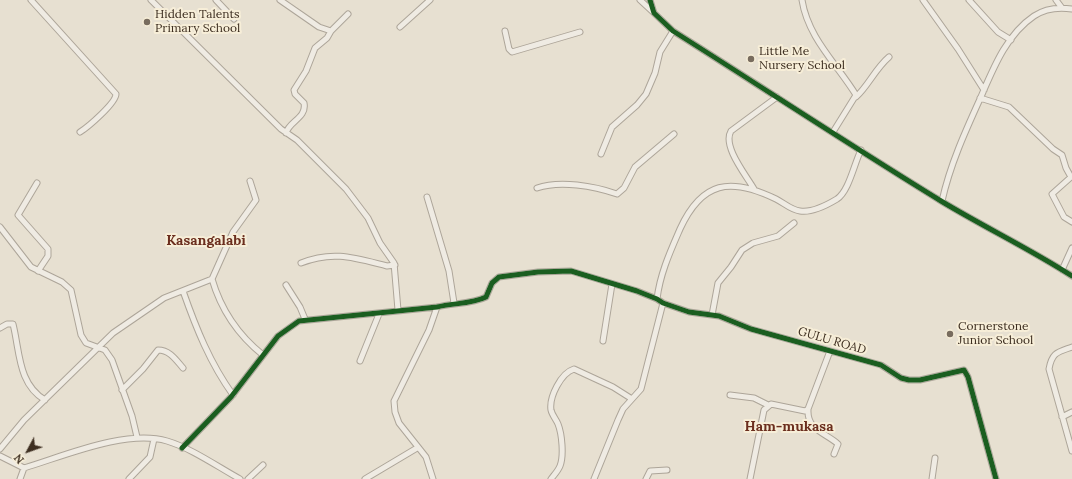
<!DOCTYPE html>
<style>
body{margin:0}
#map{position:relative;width:1072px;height:479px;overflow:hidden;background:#e7e0d1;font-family:Lora,serif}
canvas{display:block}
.north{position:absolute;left:8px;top:431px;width:40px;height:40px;-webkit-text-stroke:3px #f7eed8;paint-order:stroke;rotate:229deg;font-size:11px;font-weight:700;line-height:16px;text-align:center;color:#3d2e20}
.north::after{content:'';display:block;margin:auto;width:14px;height:18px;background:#3d2e20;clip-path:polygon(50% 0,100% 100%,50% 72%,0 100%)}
</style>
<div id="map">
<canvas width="1072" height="479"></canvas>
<div class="north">N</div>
</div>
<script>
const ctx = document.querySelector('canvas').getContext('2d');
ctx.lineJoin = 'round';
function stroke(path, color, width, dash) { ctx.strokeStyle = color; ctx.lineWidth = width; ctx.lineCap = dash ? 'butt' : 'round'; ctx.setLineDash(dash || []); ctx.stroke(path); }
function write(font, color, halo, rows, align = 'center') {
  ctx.font = font + ' Lora,serif'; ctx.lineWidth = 4; ctx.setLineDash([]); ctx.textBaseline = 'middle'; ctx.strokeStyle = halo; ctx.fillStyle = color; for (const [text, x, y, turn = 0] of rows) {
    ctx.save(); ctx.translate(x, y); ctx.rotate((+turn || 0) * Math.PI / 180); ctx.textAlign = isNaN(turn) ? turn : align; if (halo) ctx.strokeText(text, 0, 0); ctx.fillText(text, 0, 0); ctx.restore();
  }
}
const minor = new Path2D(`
 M31 0 116 94C116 103 88 127 80 132
 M151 0 281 129 297 140 346 189 368 218 380 243 394 263 398 310
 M216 0 234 19
 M280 0 319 27 331 31 348 14
 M640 0 653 12
 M650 0 654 13 673 31C762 87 851 146 941 201 984 227 1030 249 1072 276
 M802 0C808 38 837 64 856 95L833 132
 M923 0 958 49 984 90
 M969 0 998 32 1011 40
 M1056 0 1062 8
 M400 27 430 0
 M505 31 509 49 512 52 580 32
 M856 97C869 85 875 69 889 57
 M980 98 1009 107 1053 149 1062 155 1066 168 1071 177 1052 194 1064 217 1072 222
 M286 133C289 121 307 118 304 103L295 94 294 90 306 71 315 48 327 38 331 31
 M601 154 612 127 637 105 646 94 655 73 660 52 673 31
 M37 183 18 215 48 249V256L38 271
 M537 188C560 180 594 186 617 194L624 188 635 167 674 134
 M754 189C746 175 722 146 731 131L777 97
 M427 197 449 271 454 303
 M942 201C950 165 965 132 980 99 993 69 1006 35 1034 16 1046 8 1058 7 1072 9
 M0 227 31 267 62 282 71 290 81 335 86 343 105 350 112 360 132 416 137 437
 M301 263C333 250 355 258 387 266L395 265
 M1062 270 1072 248
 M212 279C221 310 238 335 263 355
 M286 285 300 307 305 319
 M183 291C196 328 210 363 233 395
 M657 299C660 274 670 252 680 229 702 181 730 177 776 199 784 203 791 210 800 211 812 213 827 205 837 199 849 191 854 164 861 150
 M712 315 718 283 731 267 742 250 753 243 778 236 794 223
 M0 328 7 324H13C20 352 18 384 45 400
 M603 341 612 284
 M1072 347C1058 352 1052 352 1049 369L1072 451
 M360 361 379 314
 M122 390 143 369 158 350C170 350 176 360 183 368
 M730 395 754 398 768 405
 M808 410C807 430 826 433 838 444L834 454
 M1062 417 1072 412
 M182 448 231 397 278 336 299 321 437 307C453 303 472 304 486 297L492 283 499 277 538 272 571 271 637 291 657 299 663 303 689 312 719 316 751 329 881 365 901 378 909 380H920L964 370 968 377 996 479
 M0 449 24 420 113 333 164 298 212 279 233 232 256 200 250 181
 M0 456 24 468
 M24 468C64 456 126 429 167 441 191 448 218 467 240 479
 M20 479 24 468
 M129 479 150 457 154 439
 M248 479 263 465
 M365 479 417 448
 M433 479 426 457 399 423 395 412 394 401 429 330 437 307
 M551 479C554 475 558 471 560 466 564 456 562 434 558 424 556 419 552 415 551 410 549 397 561 373 574 369L613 387 632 399
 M594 479 618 420 623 409 641 389 663 303
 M646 479 650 471 667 470
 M750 479 764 410 771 404 805 411 808 409 830 351
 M932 479 935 458`);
const cycleway = new Path2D(`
 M650 0 654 13 673 31C762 87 851 146 941 201 984 227 1030 249 1072 276
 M182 448 231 397 278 336 299 321 437 307C453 303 472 304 486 297L492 283 499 277 538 272 571 271 637 291 657 299 663 303 689 312 719 316 751 329 881 365 901 378 909 380H920L964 370 968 377 996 479`);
const markers = [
 [147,22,4,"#786c5e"],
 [751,59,4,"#786c5e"],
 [950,334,4,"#786c5e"]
];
const poiNames = [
 ["Hidden Talents",155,15],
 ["Primary School",155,29],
 ["Little Me",759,52],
 ["Nursery School",759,66],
 ["Cornerstone",958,327],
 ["Junior School",958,341]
];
const streetNames = [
 ["GULU ROAD",832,341,16]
];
const quarterNames = [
 ["Kasangalabi",206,241],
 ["Ham-mukasa",789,427]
];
stroke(minor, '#ada599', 7);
stroke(minor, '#efebe3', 5);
stroke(cycleway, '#1b5e20', 5);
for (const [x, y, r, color] of markers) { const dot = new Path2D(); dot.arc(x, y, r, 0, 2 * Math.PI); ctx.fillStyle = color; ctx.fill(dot); stroke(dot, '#f7eed8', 1.5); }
write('12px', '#3d2e20', '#f7eed8', poiNames, 'left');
write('12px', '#3d2e20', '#f7eed8', streetNames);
write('bold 14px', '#6b2e1e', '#f7eed8', quarterNames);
</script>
